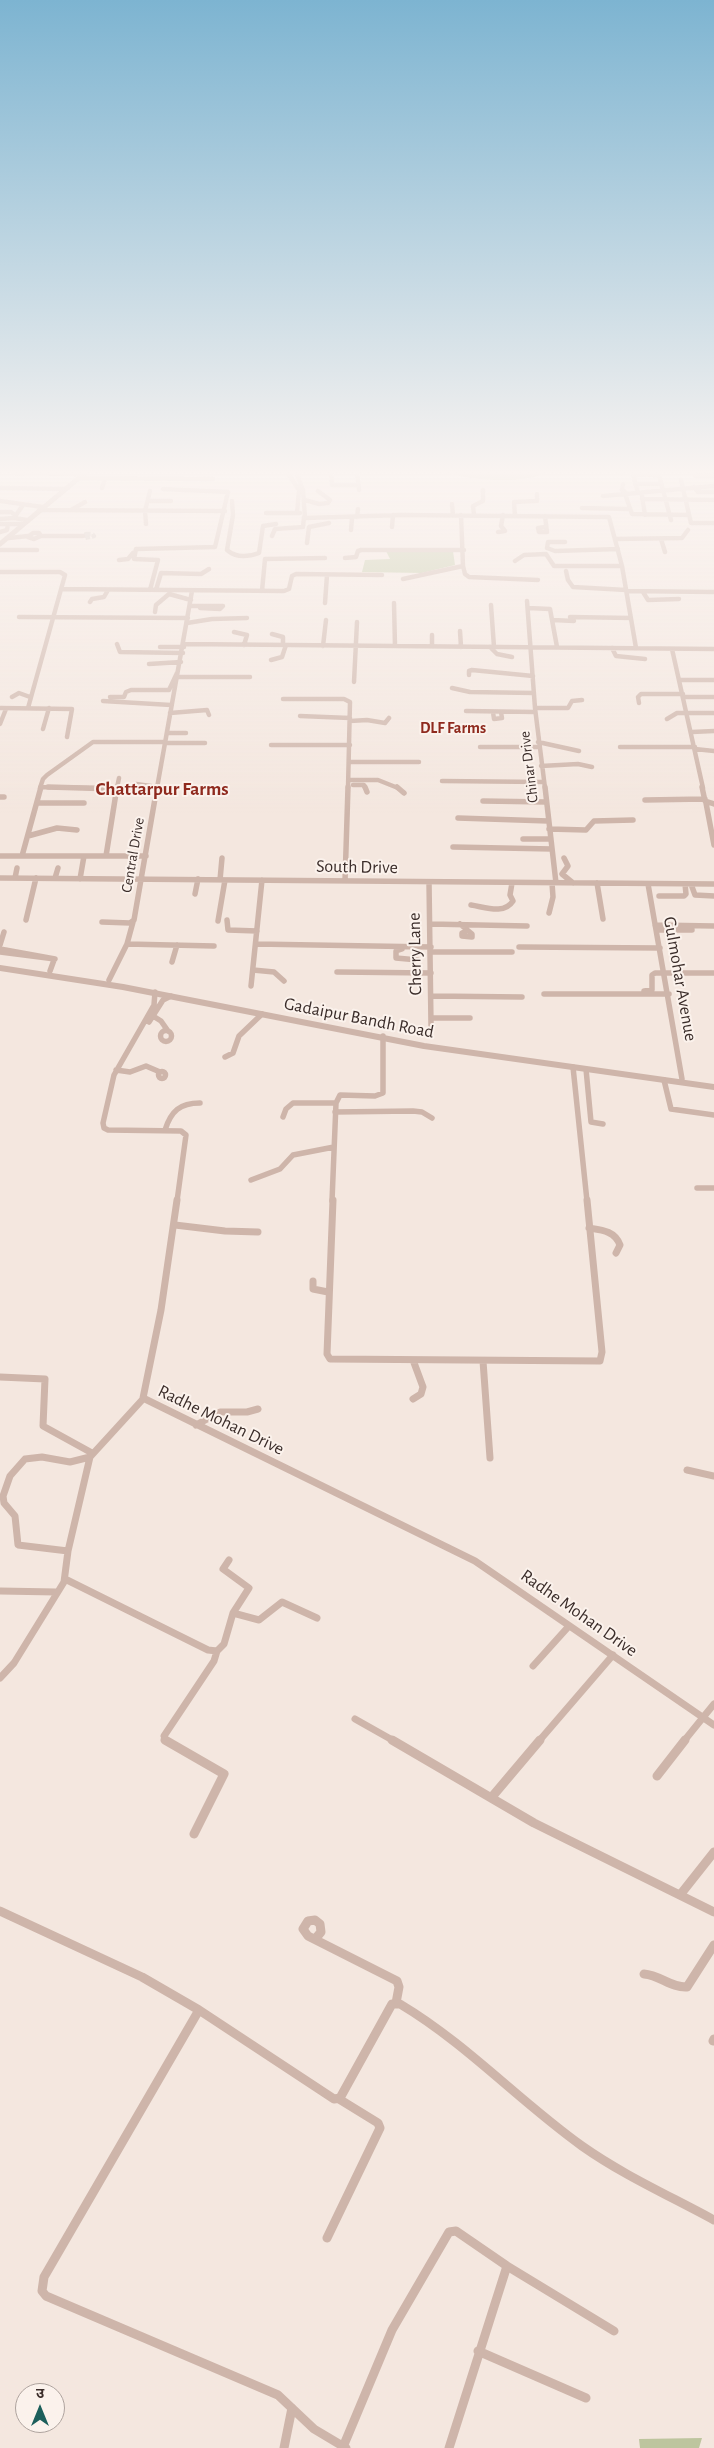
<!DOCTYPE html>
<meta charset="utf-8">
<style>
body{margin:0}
#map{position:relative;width:714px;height:2448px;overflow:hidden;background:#f4e7df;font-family:"Alegreya Sans","Noto Sans Devanagari",sans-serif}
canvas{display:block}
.north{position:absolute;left:15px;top:2383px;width:50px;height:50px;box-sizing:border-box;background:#fbf2ec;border:1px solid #aea39e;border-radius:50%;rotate:0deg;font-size:14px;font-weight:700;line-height:20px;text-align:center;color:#3b2d2a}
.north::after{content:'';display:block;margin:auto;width:18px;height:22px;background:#1c5f5b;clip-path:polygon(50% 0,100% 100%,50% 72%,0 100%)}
</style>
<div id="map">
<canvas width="714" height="2448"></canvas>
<div class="north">उ</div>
</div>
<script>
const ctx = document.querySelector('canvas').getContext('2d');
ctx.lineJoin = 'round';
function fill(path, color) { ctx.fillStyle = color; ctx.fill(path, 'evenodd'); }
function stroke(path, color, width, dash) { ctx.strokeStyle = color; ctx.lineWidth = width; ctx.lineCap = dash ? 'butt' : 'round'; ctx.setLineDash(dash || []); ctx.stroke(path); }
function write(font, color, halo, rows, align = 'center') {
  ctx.font = font + ' "Alegreya Sans",sans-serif'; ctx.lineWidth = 4; ctx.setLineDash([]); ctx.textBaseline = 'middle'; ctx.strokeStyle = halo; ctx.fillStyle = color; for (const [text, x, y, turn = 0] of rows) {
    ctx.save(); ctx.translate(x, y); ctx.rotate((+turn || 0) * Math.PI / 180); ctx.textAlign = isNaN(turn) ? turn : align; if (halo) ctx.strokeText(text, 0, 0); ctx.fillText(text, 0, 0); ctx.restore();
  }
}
const green = new Path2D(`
 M441 472H547C520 486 469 479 441 472Z
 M386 551H453L455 565 422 573 362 572 365 560 390 559Z
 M702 2438 699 2448H640L639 2439Z`);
const minorTunnel = new Path2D(`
 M86 534H92L94 536 84 538Z`);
const minorFar3 = new Path2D(`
 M287 472 299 490 297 513
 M296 472 303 490 305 518 401 515 609 517 622 566 636 648
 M331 472 332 485H358
 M357 472 359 490
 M621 472V474
 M692 472 695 476H714
 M13 473 84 474
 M79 478 213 479
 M681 480 691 523H714
 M623 484 622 490 626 493
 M635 484H661
 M694 487 698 492H714
 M0 488 66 489
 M102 488 105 479
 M638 493 633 474 659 475 671 520
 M625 494 632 514 689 515
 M603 496 714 486
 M642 496 645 515
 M642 499 714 500
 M305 500 319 504 328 503 330 500 318 491
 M0 501 43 507
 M148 501H171
 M232 501 233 515 227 550C236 558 248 557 259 553L263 526 276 524
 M452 504 453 515
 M23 505 14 518 27 520
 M582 508 629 509
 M39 510 225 511
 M71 510 85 502
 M0 512H11L15 515
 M266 513H300
 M474 515 473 506 483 501V490
 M515 516 514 502 537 501V494
 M545 516 547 532H539L538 528 545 527
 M357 517 358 509
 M0 519 14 518
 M0 524H22
 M146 524 145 511 150 491
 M392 527 393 515
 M351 530 352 518
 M0 532 7 530 8 524
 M498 532 505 531 501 526 503 515
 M33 533H39L41 536 34 539 28 537Z
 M41 536H83
 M272 536 275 529 303 527 304 517
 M9 538 28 536
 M616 539 682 538 688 530
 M661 539 665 552
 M565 542H548L547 548 555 551 618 549
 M307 543 309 527 329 523
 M0 550H37
 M345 558 356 557 358 551 361 550H464
 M119 560 128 559 133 553
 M515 561 524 555 546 554 554 566H622
 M463 566 465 574 469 577 538 580
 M566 571 568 580 573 587 626 590
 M0 572H60L65 575 28 708
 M403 579 463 566 461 515
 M61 589 284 591 289 589 292 576 296 574 382 575
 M150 590 158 560 134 559 136 549 215 547 228 492 163 489
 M156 590 161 573 201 574 209 569
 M262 591 265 559 325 558
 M626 591 714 592
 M643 592 648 600 679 599
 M527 601 535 708 545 788
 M90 602 92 599 104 597 108 590
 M325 603 327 575
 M394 603 395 646
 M491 605 494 647
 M190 606H223L220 609 200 608
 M528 608 550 609 557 647
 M155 612 156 605 169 594 191 600
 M19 617 188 618
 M570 617 631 618
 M553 620 574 621
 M187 623 212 619 247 618
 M460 631 461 647
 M234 632 247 635 244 645
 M272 634 283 637V645
 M432 635V646
 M117 644 120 652 183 653
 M184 644 714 649
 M323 646 326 620
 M160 647H184
 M490 647 497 654 512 657
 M612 648 616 656 645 659
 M672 649 703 788
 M271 660 282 657 286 645
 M149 664 181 662
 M469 675V671L472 670 533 676
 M178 677H250
 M680 680H714
 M354 682 357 622
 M452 688 470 692 534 693
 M12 697 19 693 30 697
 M110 697H124L126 692 131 690H169L177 673
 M684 697H714
 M283 699H344L350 702 348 788
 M103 701 171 705
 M639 703 638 697 641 694H683
 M0 708 72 709 67 737
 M535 708H568L572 701 582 700
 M466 711 535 712
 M493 712 494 719 502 718 501 712
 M170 713 207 710 209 715
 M300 716 350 718
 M667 719 677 713H714
 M350 721 367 720 385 723 389 718
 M0 724 6 709
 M43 729 49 708
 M692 732 714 731
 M167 733H186
 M538 742 579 751
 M165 743H205
 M271 745H350
 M480 747H539
 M620 747H695
 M695 749 714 751
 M350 762H419
 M541 766 578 764 592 767
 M349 780H378L398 788
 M442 781 543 782
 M353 785H364L365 788
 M41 787 95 788
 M40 788 43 779 47 775 93 742H165
 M117 788 119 778
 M132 788 136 784 158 787
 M157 788 192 591`);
const minorFar2 = new Path2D(`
 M48 787 117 789
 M365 787 367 792
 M397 787 404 793
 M545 787 556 883
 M702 787 705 801 714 804
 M132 789 133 787
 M0 797H4
 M645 800 705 799
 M483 801 546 802
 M37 803H84
 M706 803 714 845
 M458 818 548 821
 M549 829 586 830 594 821 633 820
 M28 836 57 828 77 830
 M523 839H551
 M453 847 552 849
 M0 856H146
 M22 856 41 787
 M106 856 117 787
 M564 858 568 866 562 874 573 883
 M0 878 714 884
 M15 878 17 868
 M55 878 58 868
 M80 879 84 856
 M220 880 222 858
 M345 881 348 787
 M429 882 431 1025
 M597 883 603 919
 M648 884 682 1079
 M691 884 695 895 714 896
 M195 894 198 879
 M659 896H684L686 894 685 884
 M471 905C485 907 504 915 513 901L510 895 512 883
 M549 913 553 897 552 883
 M26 920 36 878
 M227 920 228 930 257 931
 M218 921 225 880
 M102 922 130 923 134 920 157 787
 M430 924 527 926
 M460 924 472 934V937L462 936V933L467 931
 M655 925 714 926
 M656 930H692
 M127 944 214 946
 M256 944 431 947
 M0 945 4 932
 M519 947 660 948
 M0 949 55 959 0 952
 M402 949 396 951V958L418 960
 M431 952H512
 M172 962 177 945
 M253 970 274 972 284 981
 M50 971 54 960
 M337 972 431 973
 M109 980 127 944 133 922
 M251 986 262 880
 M644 991 652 990V975L655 973H714
 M155 992 154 1005 114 1075 103 1123 104 1128 108 1130 181 1131 186 1135 177 1201
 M544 994H669
 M431 996 522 997
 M153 1016 161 1021 168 1031
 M431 1018H470
 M149 1022 163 1000 171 996
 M160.5 1036a5.5 5.5 0 1 1 11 0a5.5 5.5 0 1 1-11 0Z
 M225 1057 233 1053 239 1036 262 1014
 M573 1067 587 1201
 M586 1069 591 1122 603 1124
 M116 1070 130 1072 146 1066 160 1072
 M158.5 1075a3.5 3.5 0 1 1 7 0a3.5 3.5 0 1 1-7 0Z
 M664 1080 671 1109 714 1115
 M335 1112 413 1111 422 1112 432 1118
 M283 1117 286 1109 293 1103H336
 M165 1130C171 1111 180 1103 200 1103
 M251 1180 280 1169 293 1155 334 1147
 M697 1188H714
 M332 1201 336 1103 340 1095 375 1096 383 1093V1036`);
const minorFar1 = new Path2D(`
 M177 1200 161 1310 143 1398 475 1561 714 1725
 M333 1200 327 1354 330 1359 600 1361 602 1352 587 1200
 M175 1225 225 1231 258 1232
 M589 1228C602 1230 615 1231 620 1245L616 1253
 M313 1281V1289L328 1292
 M413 1360 423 1387 421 1394 413 1399
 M483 1361 490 1458
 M0 1377 45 1379 43 1426 92 1453
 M196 1425 220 1412H247L258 1409
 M687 1470 714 1476
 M68 1551 18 1545 15 1516 4 1503 3 1496 10 1476 25 1459 42 1457 70 1462 90 1457
 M65 1579 208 1650 217 1651 224 1644 233 1613 249 1588 223 1569 229 1560
 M0 1591 56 1592
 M233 1613 259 1620 282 1602 317 1618
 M533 1666 569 1626
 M0 1678 14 1663 64 1582 68 1551 90 1457 143 1399
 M355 1719 394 1741
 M166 1741 164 1736 214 1661 217 1651
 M539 1741 613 1655
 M684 1741 714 1704`);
const minor = new Path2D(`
 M165 1740 224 1774 194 1834
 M392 1740 534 1823 714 1912
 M657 1776 685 1740
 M491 1798 540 1740
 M680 1895 714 1852
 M0 1911 142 1977 199 2010 334 2099 340 2098 392 2004H400C467 2044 519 2101 582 2146 623 2175 670 2196 714 2220
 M316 1938 321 1932 320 1924 315 1920 308 1921 303 1929 308 1936 397 1981 399 1987 396 2003
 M644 1974C660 1975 671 1988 687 1987L714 1945
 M199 2010 44 2277 42 2291 46 2296 278 2395 314 2429 346 2448
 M713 2041 714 2039
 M327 2238 380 2128 378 2123 339 2099
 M478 2351 586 2398
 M343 2447 392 2330 449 2232 456 2231 507 2266 614 2331
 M284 2448 292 2408
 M449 2448 507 2266`);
const tertiaryFar1 = new Path2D(`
 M0 544 86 472`);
const tertiary = new Path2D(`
 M0 968 123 987 424 1046 714 1087`);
const farStreetnames = [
 ["Chinar Drive",529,767,-97],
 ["Central Drive",133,855,-80]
];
const farNeighbourhoodnames = [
 ["DLF Farms",453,728]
];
const streetNames = [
 ["South Drive",357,867,1],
 ["Cherry Lane",415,954,-91],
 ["Gulmohar Avenue",680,979,80],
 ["Gadaipur Bandh Road",359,1018,11],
 ["Radhe Mohan Drive",221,1420,26],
 ["Radhe Mohan Drive",579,1613,35]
];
const farDistrictnames = [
 ["Chattarpur Farms",162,789]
];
fill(green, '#bdc59e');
stroke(minorTunnel, '#cfc2bb', 4.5, [4.5, 2]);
stroke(minorFar3, '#ceb5aa', 4.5);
stroke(minorFar2, '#ceb5aa', 5.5);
stroke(minorFar1, '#ceb5aa', 7);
stroke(minor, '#ceb5aa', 9);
stroke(tertiaryFar1, '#ceb5aa', 5);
stroke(tertiary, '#ceb5aa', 6);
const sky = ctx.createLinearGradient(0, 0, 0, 815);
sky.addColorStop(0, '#7db4d1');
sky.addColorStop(0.58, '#faf4f1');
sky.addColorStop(1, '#faf4f100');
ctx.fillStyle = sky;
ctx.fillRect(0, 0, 714, 815);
write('15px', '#3b2d2a', '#fbf2ec', farStreetnames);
write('bold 16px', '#8f2a1e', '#fbf2ec', farNeighbourhoodnames);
write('18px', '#3b2d2a', '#fbf2ec', streetNames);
write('bold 19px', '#8f2a1e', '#fbf2ec', farDistrictnames);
</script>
